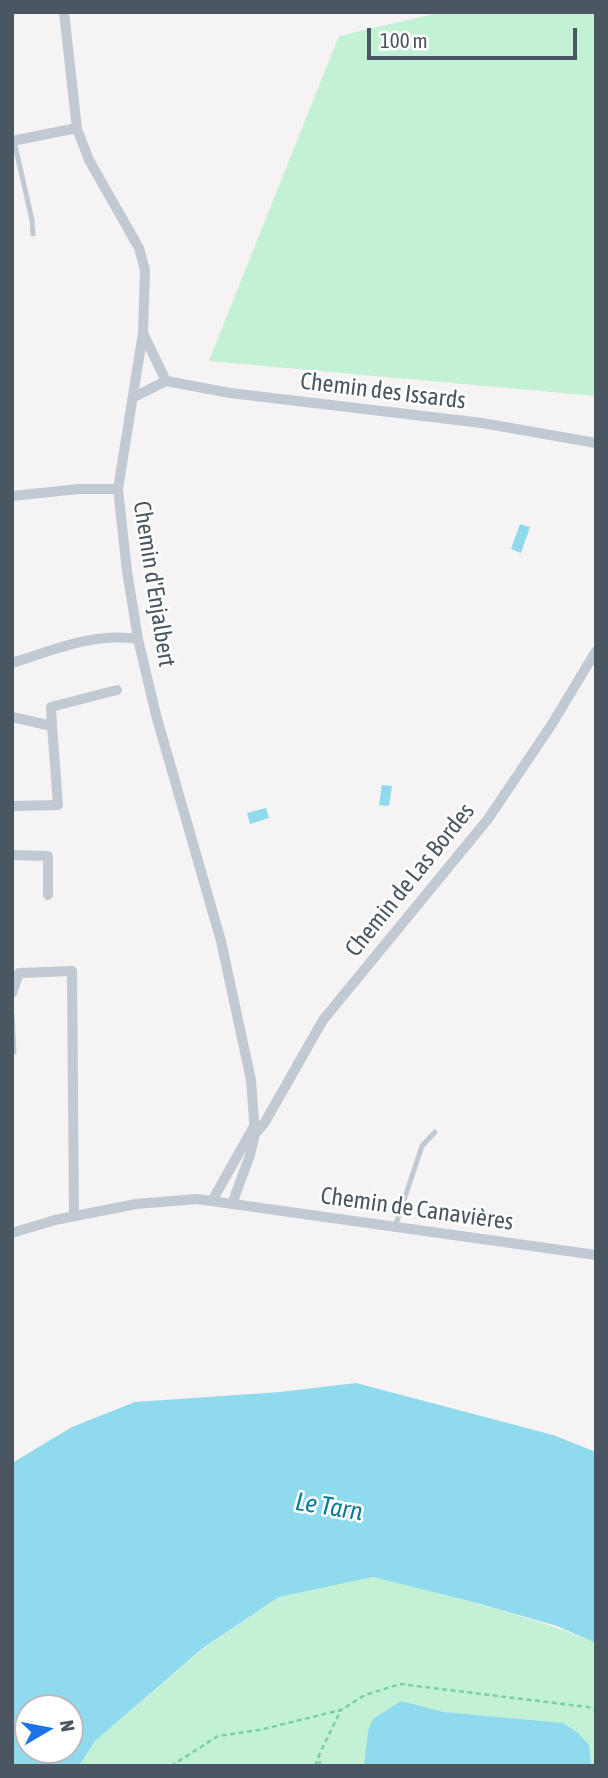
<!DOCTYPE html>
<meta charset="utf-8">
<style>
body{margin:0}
#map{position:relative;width:608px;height:1778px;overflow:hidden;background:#f5f3f3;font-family:"Asap Condensed",sans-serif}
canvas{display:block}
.frame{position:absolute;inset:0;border:14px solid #4a5661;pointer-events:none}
.north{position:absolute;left:14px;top:1694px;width:70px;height:70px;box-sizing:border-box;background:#fff;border:2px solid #b7bbc0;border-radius:50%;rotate:80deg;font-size:19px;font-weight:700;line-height:28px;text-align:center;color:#4a5661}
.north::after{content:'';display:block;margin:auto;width:24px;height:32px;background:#1a73e8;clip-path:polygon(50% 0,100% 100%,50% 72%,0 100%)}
.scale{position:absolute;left:367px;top:28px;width:210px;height:32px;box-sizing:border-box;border:4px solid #4a5661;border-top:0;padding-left:9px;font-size:21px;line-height:24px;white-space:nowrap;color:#4a5661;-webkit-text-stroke:5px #fff;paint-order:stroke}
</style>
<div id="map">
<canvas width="608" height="1778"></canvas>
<div class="frame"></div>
<div class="north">N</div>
<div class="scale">100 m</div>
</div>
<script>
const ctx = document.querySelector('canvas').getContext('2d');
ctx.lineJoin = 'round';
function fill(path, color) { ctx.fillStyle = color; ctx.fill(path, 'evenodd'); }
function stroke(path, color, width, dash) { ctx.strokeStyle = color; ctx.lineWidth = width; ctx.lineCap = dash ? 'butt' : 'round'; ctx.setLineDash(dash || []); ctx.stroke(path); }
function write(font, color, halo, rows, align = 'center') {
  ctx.font = font + ' "Asap Condensed",sans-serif'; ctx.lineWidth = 5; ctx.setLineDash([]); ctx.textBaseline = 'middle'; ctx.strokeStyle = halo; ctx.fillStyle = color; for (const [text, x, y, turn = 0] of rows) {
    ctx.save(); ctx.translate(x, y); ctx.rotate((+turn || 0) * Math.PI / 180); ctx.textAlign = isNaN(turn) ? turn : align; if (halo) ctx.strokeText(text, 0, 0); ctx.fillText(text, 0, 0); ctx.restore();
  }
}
const green = new Path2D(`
 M442 12H596V396L209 361 339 36Z
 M373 1577C448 1596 524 1613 596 1643V1766H79L95 1741 204 1648 279 1597Z`);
const water = new Path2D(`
 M520 524 530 527 521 553 511 549Z
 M382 785 392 786 389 806 379 805Z
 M266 808 269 818 250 824 247 813Z
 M356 1383 553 1435 596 1452V1643L557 1626 477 1603 373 1577 279 1597 203 1648 95 1741 79 1766H12V1463L72 1427 135 1402 280 1392ZM70 1708V1750H28V1708Z
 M401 1701 443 1712 563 1723 577 1732 589 1745 591 1766H364L368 1731 373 1719Z`);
const path = new Path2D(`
 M171 1766 218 1736 259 1730 341 1710 365 1695 400 1684 588 1707 596 1711
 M315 1766 319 1756
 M320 1766 319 1755 341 1710`);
const service = new Path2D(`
 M14 141 32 220 33 234
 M12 1015 14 1052
 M395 1227 422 1146 435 1132`);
const minor = new Path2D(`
 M64 12 77 129 89 160 139 248 145 270 143 333 118 489 127 571 138 639 156 715 221 941 251 1080 255 1134 250 1155 232 1204
 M12 141 77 128
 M143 333 166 381
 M134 397 166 381 230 393 482 423 596 443
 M12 496 79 489H118
 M12 663C54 650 94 632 138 639
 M12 717 52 726 58 805 12 806
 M52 726 51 707 117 690
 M12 855 48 856V895
 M12 993 19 973 72 971 74 1216
 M255 1134 265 1122 323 1020 488 819 552 724 596 651
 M212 1201 253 1128
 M12 1233 55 1220 136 1204 197 1199 596 1255`);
const streetNames = [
 ["Chemin des Issards",383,391,7],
 ["Chemin d'Enjalbert",154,584,81],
 ["Chemin de Las Bordes",410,880,-51],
 ["Chemin de Canavières",417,1209,8]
];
const waterNames = [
 ["Le Tarn",329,1507,9]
];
fill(green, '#c3f1d5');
fill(water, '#90daee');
stroke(path, '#7ad0a6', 2.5, [5, 3.5]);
stroke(service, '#c1cad2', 5);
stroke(minor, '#c1cad2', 10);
write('24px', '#4a5661', '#fff', streetNames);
write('italic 26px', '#0c7c9b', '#fff', waterNames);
</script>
